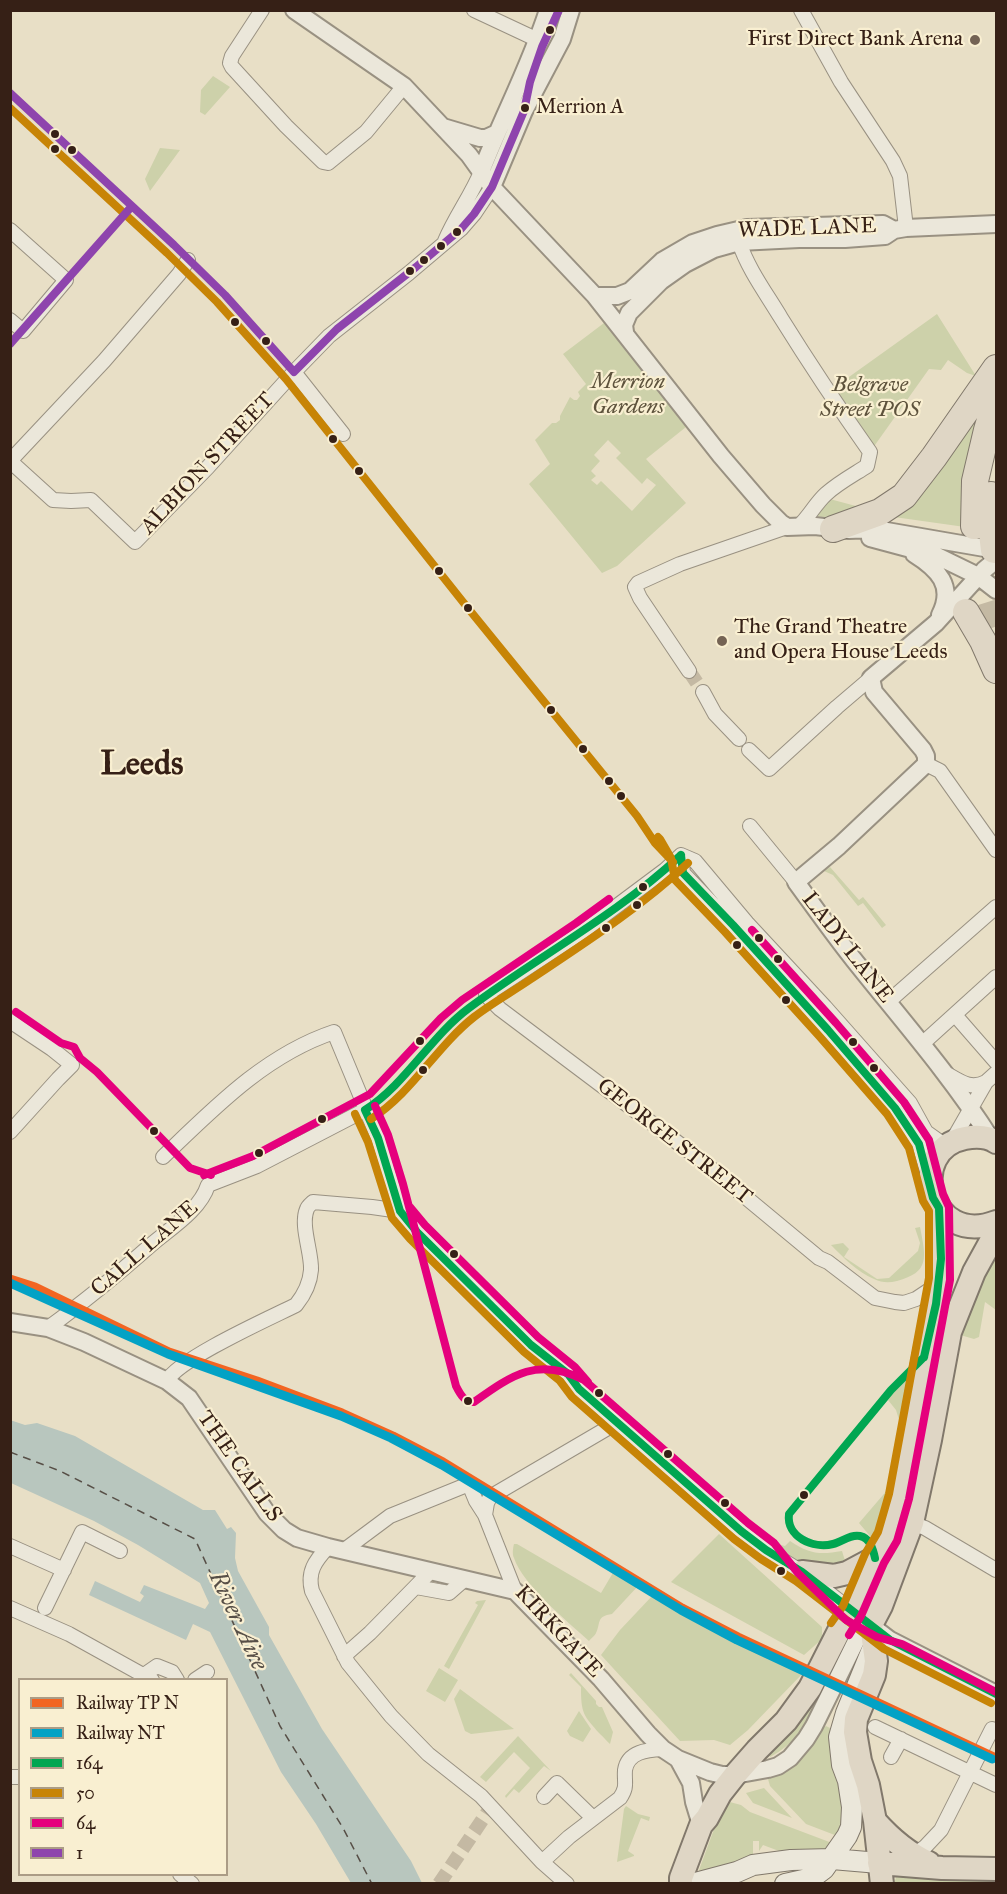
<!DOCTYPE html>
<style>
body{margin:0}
#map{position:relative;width:1007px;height:1894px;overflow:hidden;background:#e8dfc6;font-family:"IM FELL Great Primer",serif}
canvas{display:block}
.frame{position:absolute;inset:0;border:12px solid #362016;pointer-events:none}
.legend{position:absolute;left:18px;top:1678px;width:210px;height:198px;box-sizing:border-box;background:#f9efd1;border:2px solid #ab9c86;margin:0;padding:8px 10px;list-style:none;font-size:18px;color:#362016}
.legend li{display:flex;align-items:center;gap:12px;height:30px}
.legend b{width:30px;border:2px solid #ab9c86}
</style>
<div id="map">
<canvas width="1007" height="1894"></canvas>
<div class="frame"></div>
<ul class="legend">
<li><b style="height:8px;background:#f26522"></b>Railway TP N</li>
<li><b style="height:8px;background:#03a2c5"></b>Railway NT</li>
<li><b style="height:8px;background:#00a651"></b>164</li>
<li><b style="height:8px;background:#c78406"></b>50</li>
<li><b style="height:8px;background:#e5007d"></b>64</li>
<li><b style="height:8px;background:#8e44ad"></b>1</li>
</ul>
</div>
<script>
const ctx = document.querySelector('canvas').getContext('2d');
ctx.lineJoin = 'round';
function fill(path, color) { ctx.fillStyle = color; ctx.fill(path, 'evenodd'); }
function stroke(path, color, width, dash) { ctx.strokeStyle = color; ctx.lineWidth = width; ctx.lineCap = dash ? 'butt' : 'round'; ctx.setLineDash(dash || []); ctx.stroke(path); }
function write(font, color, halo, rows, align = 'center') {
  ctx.font = font + ' "IM FELL Great Primer",serif'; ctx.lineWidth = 4.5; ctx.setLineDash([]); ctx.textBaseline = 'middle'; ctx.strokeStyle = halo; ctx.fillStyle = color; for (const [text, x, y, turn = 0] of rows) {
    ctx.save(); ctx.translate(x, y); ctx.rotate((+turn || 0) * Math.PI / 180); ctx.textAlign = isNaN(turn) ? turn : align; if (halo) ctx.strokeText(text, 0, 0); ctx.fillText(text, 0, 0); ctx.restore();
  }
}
const green = new Path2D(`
 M213 76 230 87 205 115 200 112 201 90Z
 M160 148 180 150 150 191 145 179Z
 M937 314 976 376 967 373 948 360 941 370 929 369 870 452 828 392Z
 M604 323 686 427 646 459 686 503 617 566 602 573 529 484 550 464 535 440 552 423H556L560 420V416L570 397 574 400H577L580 396 578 392 586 384 563 354ZM608 440 621 453 616 458 642 484 647 478 656 485 632 511 601 481 597 485 591 480 596 476 591 471 600 461 594 455Z
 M989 396 983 418 969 448 963 481 965 527 894 517Z
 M826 498 867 509 835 518 813 516Z
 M830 867 859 900 863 897 886 925 882 928 863 903 858 906 833 875 824 871Z
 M920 1227C926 1258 930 1272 897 1281 889 1283 882 1283 874 1279 857 1272 844 1258 831 1245L843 1243 849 1249 844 1257 877 1279 889 1278 918 1251 920 1243 915 1228Z
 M996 1237V1310L985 1302 979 1337 974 1339 950 1332Z
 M909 1376V1377L900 1423 896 1410 888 1400 896 1386Z
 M889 1488V1493L875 1542 859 1523Z
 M719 1534 822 1627V1639L804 1655 671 1582Z
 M790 1541C809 1554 820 1555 842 1551L846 1564 841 1566 803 1565 782 1553 781 1545 785 1546Z
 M514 1544H517L601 1593 614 1571 638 1586 612 1614C596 1616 601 1623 596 1633 595 1636 591 1638 589 1641 567 1621 523 1585 514 1558 512 1554 513 1548 514 1544Z
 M653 1595 716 1629 805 1671 748 1730 730 1745 714 1740 680 1741 601 1655 620 1630Z
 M486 1600 449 1669 444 1666 478 1605 475 1603 477 1601Z
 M439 1668 458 1680 445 1702 426 1691Z
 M571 1673 596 1701V1704L599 1707H602L613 1732 610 1744C606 1741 604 1737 600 1734 583 1715 581 1713 581 1687L569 1675Z
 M460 1689 514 1729 471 1734 465 1731 454 1699Z
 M814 1695 820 1698C810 1721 794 1745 770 1757L769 1752Z
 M579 1711 591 1729 583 1742 570 1736 567 1731Z
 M826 1726 832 1729 843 1811 840 1837 806 1824 770 1786 768 1779C796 1767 807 1755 823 1728Z
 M518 1736 551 1771 544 1766 519 1793 514 1789 506 1798 505 1796 530 1768 514 1752 486 1782 480 1777Z
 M764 1788 792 1818 753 1803 746 1793Z
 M726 1801 741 1805 750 1812 832 1843 828 1850 779 1851 763 1845 759 1851V1841H753V1856L738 1860 725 1868 700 1872 699 1870 720 1813Z
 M626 1806 638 1814 650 1817 649 1821 641 1818 628 1851 634 1855V1856L617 1862 624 1809Z
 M897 1874H996V1883L894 1884Z`);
const water = new Path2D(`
 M10 1420 25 1425 37 1423 75 1436 203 1510H215L227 1529 231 1527 236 1533 235 1558 238 1571 269 1627V1635L322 1729 411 1861 422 1883H351L316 1824 281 1772 210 1632 193 1624 186 1640 89 1595 95 1581 140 1602 144 1596 140 1593 144 1585 205 1609 209 1603 200 1583 138 1545 94 1521 11 1483Z`);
const ferry = new Path2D(`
 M10 1452 60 1471 195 1539 280 1726 343 1828 372 1884`);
const minorTunnel = new Path2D(`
 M689 671 703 692
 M439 1884 491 1807`);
const motorwayTunnel = new Path2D(`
 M974 526 976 566 984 597 996 635`);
const minor = new Path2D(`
 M262 10 232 56 230 63 232 67 286 126 323 162 328 163 366 132 404 86
 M474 10 538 40
 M801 10 841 82 893 161 900 176 906 228
 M10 230 66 280 23 331 10 320
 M742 234 739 242C748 269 766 293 781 318 809 363 839 408 870 452L867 466C853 475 838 483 826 494 815 504 809 517 798 527
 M445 241C455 217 471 196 481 172
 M294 372 343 434
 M10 461 53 500 71 501 91 500 135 542 208 467 294 372 329 336 409 273 461 229 474 214 492 187
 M10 461 104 361 179 274 188 260
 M689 671 640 598 635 587 638 583 680 564 787 527
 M703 692 715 714 739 739
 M749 750 769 769 837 707 871 678
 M926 764 940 771 996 850
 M750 826 796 882
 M681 855 665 870 582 932 486 995 500 1009 702 1161 819 1258 828 1262 875 1298 895 1302 904 1303 916 1299 931 1289 938 1281
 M681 855 683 873 733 925 828 1030 895 1108 919 1144 929 1178
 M681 855 695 861 747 923 825 1007 910 1103 926 1132 947 1147
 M888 1002 996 907
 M955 1015 996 1062
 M10 1021 52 1049 72 1065
 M922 1044 996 977
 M947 1074C961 1082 971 1090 986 1082
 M10 1132 58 1079 72 1065
 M951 1143 986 1082 996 1073
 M163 1157C214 1108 265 1055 334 1032L378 1138 400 1211 417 1232 531 1345 568 1374 579 1389 741 1531 766 1550 802 1572 852 1611
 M48 1328C84 1302 118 1274 152 1244 172 1227 200 1210 208 1185L257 1166 365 1110
 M167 1381C178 1359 270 1318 296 1305 304 1295 310 1284 311 1270 312 1253 300 1225 307 1209 308 1206 311 1204 313 1202L372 1207 400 1211
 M485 1515 487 1503 490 1497 618 1422
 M912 1523 925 1528 996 1570
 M10 1546 64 1570
 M328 1547C315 1561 307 1572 312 1591L348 1663 391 1716 428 1754 481 1796 542 1862 567 1884
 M343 1551 390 1516 469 1484 476 1501 485 1515 515 1591
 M416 1587 449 1593 465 1579
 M10 1608 69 1634 152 1680
 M45 1608 82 1532 120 1551
 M344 1656 370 1633 430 1572
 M141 1680 144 1675 157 1666 172 1672 177 1680
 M195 1680 207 1672
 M875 1727 996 1785
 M891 1757 901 1739
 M10 1777H20
 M544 1797 557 1783 593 1818
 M911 1857 925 1847 941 1830 992 1729
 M542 1862 569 1837 620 1798C628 1786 624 1783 625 1770 628 1751 648 1750 663 1749
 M180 1874 192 1884`);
const tertiary = new Path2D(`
 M294 10 404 86 469 155 492 187 595 296 721 456 763 505 781 523 787 527 815 526 849 530 875 529 996 550
 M443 127 480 138H486L497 133
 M481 172C502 118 530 66 548 10
 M492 187 524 111 562 39 571 10
 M595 296H617L630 291 662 261 693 243 717 235 747 228 883 224 894 230
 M625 332 624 325 629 313 661 281 685 264 714 249 739 242 799 239H845L885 236 894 230 906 228 996 224
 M870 538 937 556 978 576 996 590
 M914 554C938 569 955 586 940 615
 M991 1139C951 1076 901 1019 854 960 834 935 815 908 796 882L839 846 926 764V756L923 750 874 692 871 678 936 623 984 570 996 560
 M10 1322 48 1328 84 1342 167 1381 189 1398 267 1513 284 1530 297 1538 328 1547 515 1591 601 1679 648 1734 663 1749 678 1759 710 1772 722 1775H735L768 1769 778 1766 790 1758 806 1739 814 1726 857 1639 871 1625
 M852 1611 890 1640 996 1694
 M678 1759 691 1783 694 1802 701 1825`);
const secondary = new Path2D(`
 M692 1884 737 1872 753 1865 791 1860 832 1859 879 1863
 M785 1884 812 1878 824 1869 847 1836 851 1827 852 1807 848 1781 842 1765 839 1737 846 1713 873 1647`);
const trunk = new Path2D(`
 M996 1142C987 1136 976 1136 965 1138 905 1150 929 1248 996 1222
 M802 1572 834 1576 847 1573 875 1558
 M875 1821C891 1839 907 1853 929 1863
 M879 1863 942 1868 996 1869
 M681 1884V1878L701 1825 707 1818 720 1794 735 1775 757 1750 786 1721 810 1688 840 1629 852 1611 875 1558 888 1536 899 1496 924 1357 940 1279 939 1208
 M882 1884 875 1821 868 1785 860 1761 855 1732 856 1719 874 1675 876 1661 871 1625 881 1606 912 1523 930 1440 950 1332 974 1272 996 1232`);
const motorway = new Path2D(`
 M991 495V525L994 550
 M974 526 975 481 987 430 996 400
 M833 529 880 512 904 496 934 457 996 368
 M966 612 983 641 996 670`);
const bus1 = new Path2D(`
 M681 855 683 873 733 925 828 1030 895 1108 919 1144 933 1198 939 1208 941 1259 936 1304 924 1357
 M365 1110 378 1138 400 1211 417 1232 531 1345 568 1374 579 1389 741 1531 766 1550 802 1572 890 1640 996 1694
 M365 1110C406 1084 430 1037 469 1008 539 956 617 915 681 855
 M875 1558C873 1549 870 1538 860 1536 850 1534 842 1542 833 1544 813 1549 786 1537 789 1514L891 1390 924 1357`);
const bus2 = new Path2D(`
 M10 108 167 253 217 302 286 379 463 602 637 816 655 843 673 862
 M658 837 660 839 671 858 675 880 725 932 820 1037 887 1114 909 1148 923 1201 929 1211V1278L889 1494 878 1532 865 1554 843 1606 831 1623
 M355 1114 368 1142 392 1218 410 1239 524 1352 560 1381 572 1397 734 1539 761 1559 796 1581 884 1649 991 1703
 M371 1119C412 1093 436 1047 474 1017 492 1003 512 992 531 979 585 943 641 907 688 863`);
const bus3 = new Path2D(`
 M752 930 836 1023 904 1102 929 1140 943 1194 949 1207 950 1280 909 1499 897 1541 884 1563 861 1616 849 1635
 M16 1012 61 1043 74 1047 80 1058 97 1072 190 1168 211 1175
 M375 1106 388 1135 403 1184 456 1386C460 1394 465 1403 474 1402 512 1375 538 1356 584 1380L748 1523 774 1543 798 1573 846 1620 877 1637 902 1644 996 1692
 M204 1175 253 1156 370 1094 441 1018 462 1000 576 923 609 899
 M410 1207 425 1225 538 1337 575 1367 588 1382`);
const bus4 = new Path2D(`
 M10 93 174 245 225 295 294 372
 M10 344 132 206
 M294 372 337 329 416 267 461 229 474 214 492 187 524 111 530 82 542 47 559 10`);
const rail1 = new Path2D(`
 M10 1279 35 1287 169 1352 257 1381 342 1413 393 1436 443 1462 682 1608 738 1637 996 1758`);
const rail2 = new Path2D(`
 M10 1283 168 1354 341 1416 391 1438 442 1465 681 1610 737 1640 992 1759`);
const markers = [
 [550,30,5,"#362016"],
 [975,40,6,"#746354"],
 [525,108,5,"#362016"],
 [55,134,5,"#362016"],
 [55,149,5,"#362016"],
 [72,150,5,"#362016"],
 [457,232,5,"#362016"],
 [441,246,5,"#362016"],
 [424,260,5,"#362016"],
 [410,271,5,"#362016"],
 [235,322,5,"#362016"],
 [266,341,5,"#362016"],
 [333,439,5,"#362016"],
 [359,471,5,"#362016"],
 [439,571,5,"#362016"],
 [468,608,5,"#362016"],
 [722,641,6,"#746354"],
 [551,710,5,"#362016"],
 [583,749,5,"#362016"],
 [609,781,5,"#362016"],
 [621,796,5,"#362016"],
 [643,887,5,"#362016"],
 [637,905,5,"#362016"],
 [606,928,5,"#362016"],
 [759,938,5,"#362016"],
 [737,945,5,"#362016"],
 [778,959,5,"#362016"],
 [786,1000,5,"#362016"],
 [420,1041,5,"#362016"],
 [853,1042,5,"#362016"],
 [874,1068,5,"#362016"],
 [423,1070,5,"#362016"],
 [322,1119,5,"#362016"],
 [154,1131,5,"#362016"],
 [259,1153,5,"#362016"],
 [454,1254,5,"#362016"],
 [599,1393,5,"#362016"],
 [468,1401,5,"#362016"],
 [668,1454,5,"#362016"],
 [804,1495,5,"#362016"],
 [725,1503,5,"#362016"],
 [781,1571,5,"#362016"]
];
const busNames = [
 ["Merrion A",536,108]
];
const poiNames = [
 ["First Direct Bank Arena",963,40],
 ["The Grand Theatre",734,628,"left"],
 ["and Opera House Leeds",734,653,"left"]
];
const streetNames = [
 ["WADE LANE",807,229,-2],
 ["ALBION STREET",208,464,-47],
 ["LADY LANE",847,948,52],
 ["GEORGE STREET",674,1142,38],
 ["CALL LANE",145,1249,-41],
 ["THE CALLS",239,1467,55],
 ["KIRKGATE",558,1632,47]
];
const parkNames = [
 ["Merrion",628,383],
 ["Gardens",628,408],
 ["Belgrave",870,386],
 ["Street POS",870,411]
];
const waterNames = [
 ["River Aire",237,1621,65]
];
const townNames = [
 ["Leeds",142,766]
];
fill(green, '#cdd1aa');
fill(water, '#b8c6be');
stroke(ferry, '#574f47', 1.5, [8, 6]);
stroke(minorTunnel, '#c4b9a3', 14, [14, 7]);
stroke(motorwayTunnel, '#c4b9a3', 26, [26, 13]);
stroke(minor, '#999182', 16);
stroke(tertiary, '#999182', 20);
stroke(secondary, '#81786b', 22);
stroke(trunk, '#81786b', 26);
stroke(motorway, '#81786b', 28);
stroke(minor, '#ebe7da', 14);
stroke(tertiary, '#ebe7da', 16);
stroke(secondary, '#ebe7da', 20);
stroke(trunk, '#dfd6c5', 22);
stroke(motorway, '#dfd6c5', 26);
stroke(bus1, '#00a651', 8);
stroke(bus2, '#c78406', 8);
stroke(bus3, '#e5007d', 8);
stroke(bus4, '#8e44ad', 8);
stroke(rail1, '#f26522', 9);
stroke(rail2, '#03a2c5', 9);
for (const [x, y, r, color] of markers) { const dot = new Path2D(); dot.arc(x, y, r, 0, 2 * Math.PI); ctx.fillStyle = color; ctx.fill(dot); stroke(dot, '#f9efd1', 2); }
write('20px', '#362016', '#f9efd1', busNames, 'left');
write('22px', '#362016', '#f9efd1', poiNames, 'right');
write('22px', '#362016', '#f9efd1', streetNames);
write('italic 22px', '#5d523c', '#f9efd1', parkNames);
write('italic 24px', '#574f47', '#f9efd1', waterNames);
write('bold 34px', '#362016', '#f9efd1', townNames);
</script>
